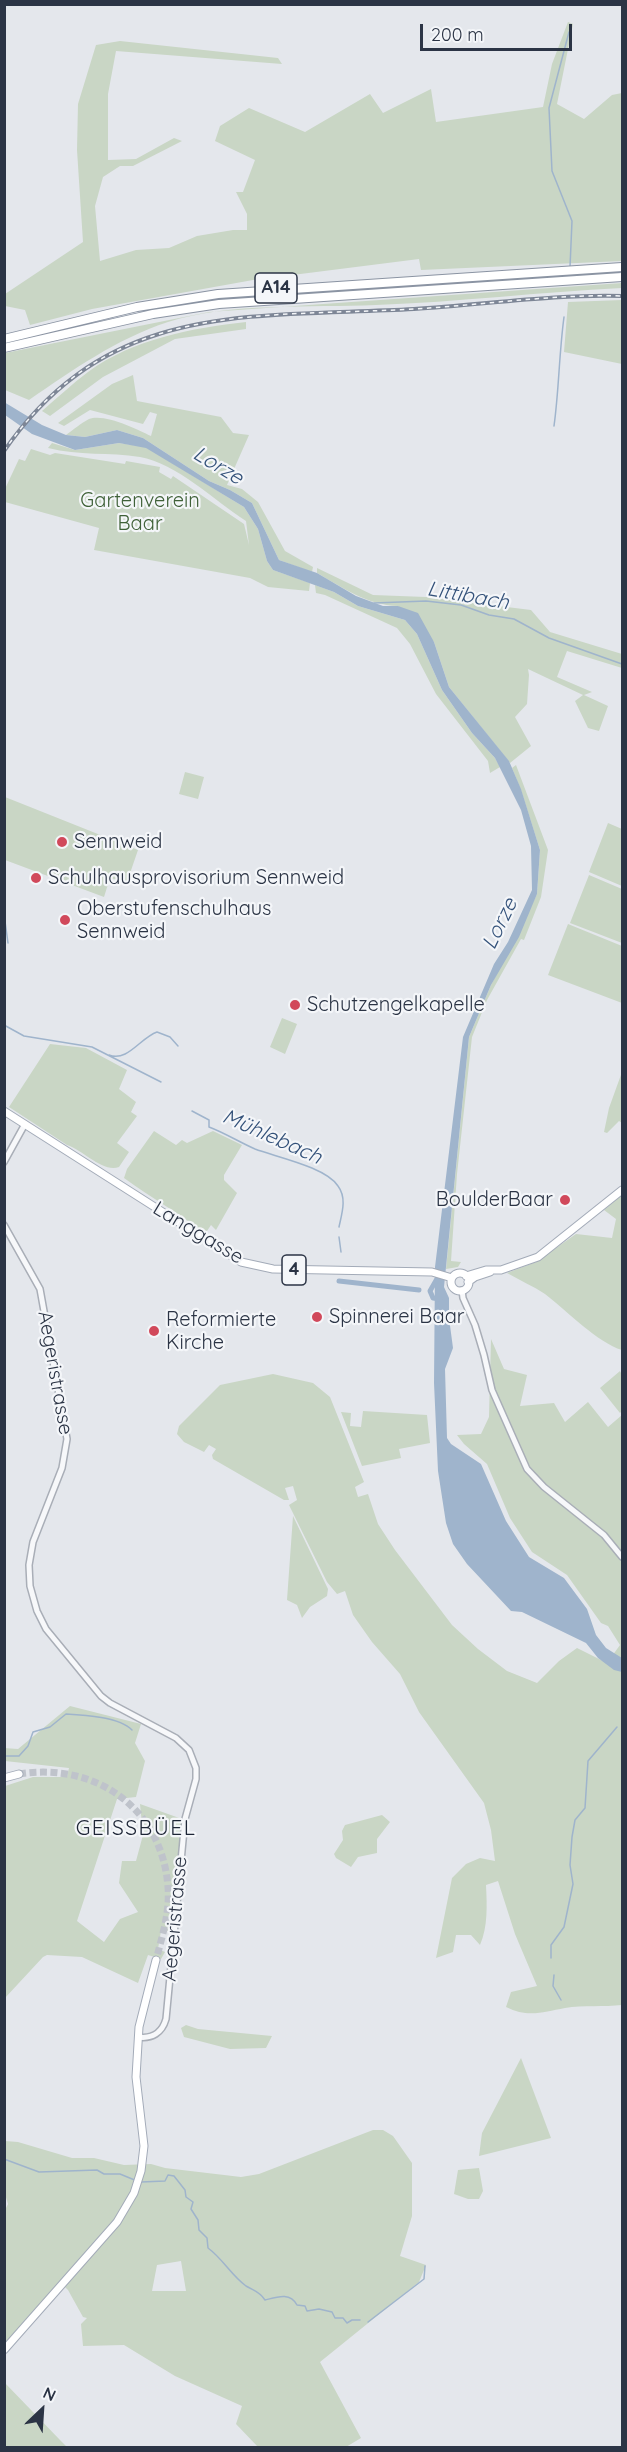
<!DOCTYPE html>
<meta charset="utf-8">
<style>
body{margin:0}
#map{position:relative;width:627px;height:2452px;overflow:hidden;background:#e4e7ec;font-family:Quicksand,sans-serif}
canvas{display:block}
.frame{position:absolute;inset:0;border:6px solid #2b3445;pointer-events:none}
.north{position:absolute;left:12px;top:2380px;width:60px;height:60px;-webkit-text-stroke:4px #f4f6f9;paint-order:stroke;rotate:25deg;font-size:16px;font-weight:700;line-height:24px;text-align:center;color:#2b3445}
.north::after{content:'';display:block;margin:auto;width:21px;height:27px;background:#2b3445;clip-path:polygon(50% 0,100% 100%,50% 72%,0 100%)}
.scale{position:absolute;left:420px;top:24px;width:152px;height:27px;box-sizing:border-box;border:3px solid #2b3445;border-top:0;padding-left:8px;font-size:18px;line-height:21px;white-space:nowrap;color:#2b3445;-webkit-text-stroke:4px #f4f6f9;paint-order:stroke}
</style>
<div id="map">
<canvas width="627" height="2452"></canvas>
<div class="frame"></div>
<div class="north">N</div>
<div class="scale">200 m</div>
</div>
<script>
const ctx = document.querySelector('canvas').getContext('2d');
ctx.lineJoin = 'round';
function fill(path, color) { ctx.fillStyle = color; ctx.fill(path, 'evenodd'); }
function stroke(path, color, width, dash) { ctx.strokeStyle = color; ctx.lineWidth = width; ctx.lineCap = dash ? 'butt' : 'round'; ctx.setLineDash(dash || []); ctx.stroke(path); }
function write(font, color, halo, rows, align = 'center') {
  ctx.font = font + ' Quicksand,sans-serif'; ctx.lineWidth = 4.5; ctx.setLineDash([]); ctx.textBaseline = 'middle'; ctx.strokeStyle = halo; ctx.fillStyle = color; for (const [text, x, y, turn = 0] of rows) {
    ctx.save(); ctx.translate(x, y); ctx.rotate((+turn || 0) * Math.PI / 180); ctx.textAlign = isNaN(turn) ? turn : align; if (halo) ctx.strokeText(text, 0, 0); ctx.fillText(text, 0, 0); ctx.restore();
  }
}
const green = new Path2D(`
 M568 22 573 24 557 104 584 119 612 95 622 93V261L421 270 419 259 253 280 92 309 30 325 25 310 5 306V294L83 242 77 150 78 104 96 45 120 41 278 58 282 64 116 51 108 94V160L136 159 174 138 182 141 133 166H120L103 177 95 206 100 261 136 250 169 248 197 236 233 230H247V214L236 192H243L255 160 215 141 220 126 249 108 305 132 370 94 383 113 431 89 436 122 543 107 552 64Z
 M622 283V288C540 292 459 302 376 305 311 308 230 302 168 322 116 339 73 370 29 400L5 390V353L209 312Z
 M622 300V364L564 352 568 302Z
 M246 322V329L175 339 103 377 50 416 42 411C57 398 72 384 88 372 133 339 192 328 246 322Z
 M133 375 137 401 221 417 233 433 249 435 227 485 242 489 258 502 285 551 313 567 312 572 279 560 252 503 230 490 209 481 143 438 117 430 85 437 66 435C73 430 81 423 89 419 104 413 137 429 151 436L157 414 150 412 143 424 90 410 64 426 58 423 112 384Z
 M52 443 75 450 119 443 146 447 244 507 258 529 267 561 273 570 310 583 309 591 268 587 250 578 94 550 99 528 5 502 4 491 19 459 25 461 31 449 50 455 55 453 125 464 126 461 160 467 159 472 171 479 173 476 244 524 249 545 246 521C215 501 176 463 140 457 109 452 79 456 48 448Z
 M317 568 373 595 426 597 531 610 550 632 622 654V668L567 651 557 677 592 692 584 695 608 706 599 731 588 728 575 701 583 695 528 669 529 675 527 704 515 717 531 746 510 763 449 687 434 642 398 606C367 605 343 588 317 573Z
 M315 585 334 592 358 606 405 620 417 634 442 690 472 733 495 758 500 767 490 773 488 761 436 694 410 644 397 628 325 595 316 593Z
 M516 765 548 850 541 897 524 940 521 939 487 1000 472 1037 457 1174 451 1261 461 1262 458 1267 446 1269 469 1037 491 985 537 894 540 850 521 790 512 768Z
 M185 772 204 777 198 799 179 794Z
 M5 797 138 850 127 882 110 878 104 897 5 860Z
 M608 823 622 829V886L589 872Z
 M589 875 622 889V943L570 923Z
 M568 924 622 946V1003L548 975Z
 M282 1018 297 1024 285 1054 270 1047Z
 M50 1044 86 1048 127 1070 119 1089 136 1102 131 1112 137 1116 117 1143 129 1152 119 1167C103 1173 83 1150 67 1145L9 1107Z
 M622 1072V1123L619 1121 607 1133 604 1132 609 1108Z
 M154 1131 176 1145 182 1140 187 1143 213 1131 242 1145 224 1175V1180L237 1193 216 1230 211 1225 205 1234C180 1213 151 1198 124 1178L127 1169Z
 M622 1195V1350C598 1343 566 1310 545 1294 533 1286 519 1280 507 1273L536 1262 576 1234 612 1238 616 1219 604 1210Z
 M491 1339 504 1369 527 1375 520 1406 554 1403 565 1422 588 1402 608 1427 622 1415V2005C604 2007 583 2005 565 2008 543 2012 528 2018 506 2007L511 1992 537 1986 515 1934 498 1881 486 1885C487 1905 488 1927 480 1945L471 1935H456L453 1952 436 1958 452 1878 466 1864 480 1858 495 1861 491 1830 484 1803 419 1712 400 1674 372 1642 353 1615 345 1591 337 1594 327 1582 289 1505 297 1500 293 1486 285 1488 289 1500H284L213 1459 212 1455 216 1449 209 1445 204 1452 184 1442 177 1434 179 1426 220 1385 273 1374 313 1383 330 1397 364 1482 355 1487 358 1497 368 1494 378 1524 395 1550 452 1625 478 1649 507 1671 537 1683 559 1661 577 1648 607 1663 620 1645 608 1626 601 1623 567 1575 532 1552 510 1518 487 1464 464 1444 457 1435 481 1434 489 1417Z
 M620 1371 622 1375V1411L620 1413 600 1388Z
 M363 1411 427 1415 430 1443 399 1449 401 1458 362 1466 341 1412 351 1413 350 1426 361 1427Z
 M293 1516 328 1589 327 1596 310 1607 302 1618 297 1605 287 1600Z
 M70 1706 141 1724 135 1743 145 1761 136 1797 117 1799 77 1921 104 1942 120 1919 138 1912 119 1883 122 1861H136L143 1835 140 1804 182 1819 176 1911 169 1931H161L158 1949 165 1952 161 1959 148 1955 138 1983 82 1957 47 1955 43 1957 5 1998V1786L33 1777H67L69 1768 5 1761 4 1748 18 1749Z
 M382 1815 390 1822 377 1839V1853L358 1857 351 1867 336 1858 334 1854 343 1840 342 1831 345 1825Z
 M186 2025 198 2029 272 2036 266 2048 230 2049 184 2037 181 2028Z
 M521 2058 551 2138 479 2156 482 2133Z
 M373 2130H383L393 2136 412 2163V2216L400 2256 426 2265 419 2282 320 2362 361 2438 346 2447H258L236 2424 242 2406 175 2376 124 2345 83 2346 81 2324 87 2318 83 2317 68 2290 63 2285 5 2350 4 2212 8 2204 5 2194V2141L18 2142 72 2158H94L124 2165 151 2164 165 2168 241 2177 259 2174ZM181 2261 186 2291H152L157 2265Z
 M479 2168 483 2191 479 2199H468L454 2194 458 2170Z
 M4 2382 60 2440 67 2447H5Z`);
const water = new Path2D(`
 M4 402 42 425 66 435 85 437 117 430 143 438 209 481 230 490 252 503 279 560 317 573 356 596 383 606H398L418 613 434 642 449 687 509 761 521 789 540 850 537 894 519 937 491 985 469 1037 444 1287 449 1298V1318L453 1348 445 1369 447 1438 451 1444 481 1464 506 1521 529 1557 564 1578 587 1609 596 1635 606 1648 622 1658V1672L614 1670 598 1658 586 1643 522 1612 511 1611 467 1564 453 1544 446 1523 438 1471 434 1383 435 1267 463 1037 494 964 508 942 532 890 531 846 521 810 495 758 472 733 442 690 417 634 405 620 358 606 334 592 273 570 267 561 258 529 244 507 146 448 119 443 75 450 32 434 5 415Z`);
const stream = new Path2D(`
 M569 32 549 108 552 171 572 221 570 267
 M554 426C559 390 559 354 564 317
 M374 603 426 601 461 605 489 615 514 619 549 638 622 664
 M4 914 8 943
 M4 949H5
 M4 1025 24 1036 92 1047 161 1082
 M109 1055C128 1062 140 1038 157 1032L170 1037 178 1046
 M192 1111 209 1120V1127C225 1133 239 1142 255 1149 276 1157 326 1167 338 1186 347 1198 342 1213 339 1227
 M339 1237 341 1252
 M622 1719V1717
 M4 1756H19L28 1746 33 1732 50 1727 66 1714C84 1715 120 1717 132 1730
 M551 1958V1945L564 1927 573 1884 570 1865 572 1837 575 1820 585 1808 588 1761 617 1727
 M554 1975 553 1986 561 2000
 M4 2159 39 2172 97 2170 104 2174H120L137 2181
 M141 2182 165 2181 168 2175 174 2176 185 2190 186 2197 193 2202 191 2209 198 2220 199 2230 207 2238 208 2248C223 2259 231 2275 246 2286 254 2291 259 2291 265 2300 277 2297 290 2292 297 2305L305 2306 307 2311 319 2309 332 2312 335 2318H343L347 2323 352 2320H360
 M368 2322 424 2279 425 2266`);
const canal = new Path2D(`
 M438 1277 430 1291 433 1298 440 1299
 M339 1281 419 1290`);
const majorTunnel = new Path2D(`
 M19 1774C96 1762 162 1808 168 1887 170 1912 162 1937 156 1960`);
const minor = new Path2D(`
 M4 1162 25 1124
 M4 1225 40 1289 67 1439 62 1468 33 1542 29 1565 30 1586 37 1611 46 1629 101 1696 110 1703 176 1738 189 1750 196 1768V1779L185 1819 166 2019C162 2033 152 2039 138 2037
 M462 1290 463 1298 475 1325 484 1355 492 1390 527 1469 544 1487 604 1535 622 1557`);
const major = new Path2D(`
 M4 1111 241 1262 273 1269 432 1272 452 1278
 M451 1282a9 9 0 1 1 18 0a9 9 0 1 1-18 0Z
 M466 1276 486 1270H501L538 1257 622 1190
 M468 1282 475 1277 490 1272
 M4 1778 19 1774
 M4 2350 117 2222 134 2193 141 2171 144 2146 136 2077 139 2027 156 1960`);
const highway = new Path2D(`
 M4 339 137 307 218 294 622 267
 M4 348 153 314 219 304 622 277`);
const rail = new Path2D(`
 M4 451C109 299 252 318 414 309 483 305 553 294 622 296`);
const markers = [
 [62,842,6,"#d1495b"],
 [36,878,6,"#d1495b"],
 [65,920,6,"#d1495b"],
 [295,1005,6,"#d1495b"],
 [565,1200,6,"#d1495b"],
 [317,1317,6,"#d1495b"],
 [154,1331,6,"#d1495b"]
];
const shields = [
 [276,288,42],
 [294,1270,24]
];
const shieldNames = [
 ["A14",276,288],
 ["4",294,1270]
];
const parkNames = [
 ["Gartenverein",140,501],
 ["Baar",140,524]
];
const poiNames = [
 ["Sennweid",74,842],
 ["Schulhausprovisorium Sennweid",48,878],
 ["Oberstufenschulhaus",77,909],
 ["Sennweid",77,932],
 ["Schutzengelkapelle",307,1005],
 ["BoulderBaar",553,1200,"right"],
 ["Spinnerei Baar",329,1317],
 ["Reformierte",166,1320],
 ["Kirche",166,1343]
];
const streetNames = [
 ["Langgasse",198,1233,31],
 ["Aegeristrasse",55,1373,80],
 ["Aegeristrasse",175,1919,-85]
];
const waterNames = [
 ["Lorze",218,466,31],
 ["Littibach",468,596,10],
 ["Lorze",500,924,-64],
 ["Mühlebach",272,1137,24]
];
const neighbourhoodNames = [
 ["GEISSBÜEL",136,1829]
];
fill(green, '#c9d6c5');
fill(water, '#9fb4cc');
stroke(stream, '#9fb4cc', 1.5);
stroke(canal, '#9fb4cc', 5);
stroke(majorTunnel, '#bfc3cb', 7, [7, 3.5]);
stroke(minor, '#a9aeb7', 8);
stroke(major, '#a3abb8', 9);
stroke(highway, '#8b94a3', 10);
stroke(minor, '#f7f8fa', 5);
stroke(major, '#fff', 7);
stroke(highway, '#fff', 8);
stroke(rail, '#7d8696', 4);
stroke(rail, '#f4f6f9', 1.5, [4.5]);
for (const [x, y, r, color] of markers) { const dot = new Path2D(); dot.arc(x, y, r, 0, 2 * Math.PI); ctx.fillStyle = color; ctx.fill(dot); stroke(dot, '#f4f6f9', 2); }
for (const [x, y, w] of shields) { const box = new Path2D(); box.roundRect(x - w / 2, y - 15, w, 30, 4.5); ctx.fillStyle = '#f4f6f9'; ctx.fill(box); stroke(box, '#2b3445', 1.5); }
write('bold 18px', '#2b3445', null, shieldNames);
write('20px', '#3f6138', '#f4f6f9', parkNames);
write('20px', '#2b3445', '#f4f6f9', poiNames, 'left');
write('20px', '#2b3445', '#f4f6f9', streetNames);
write('italic 21px', '#34527a', '#f4f6f9', waterNames);
ctx.letterSpacing = '1.5px';
write('21px', '#1d2536', '#f4f6f9', neighbourhoodNames);
ctx.letterSpacing = '0px';
</script>
